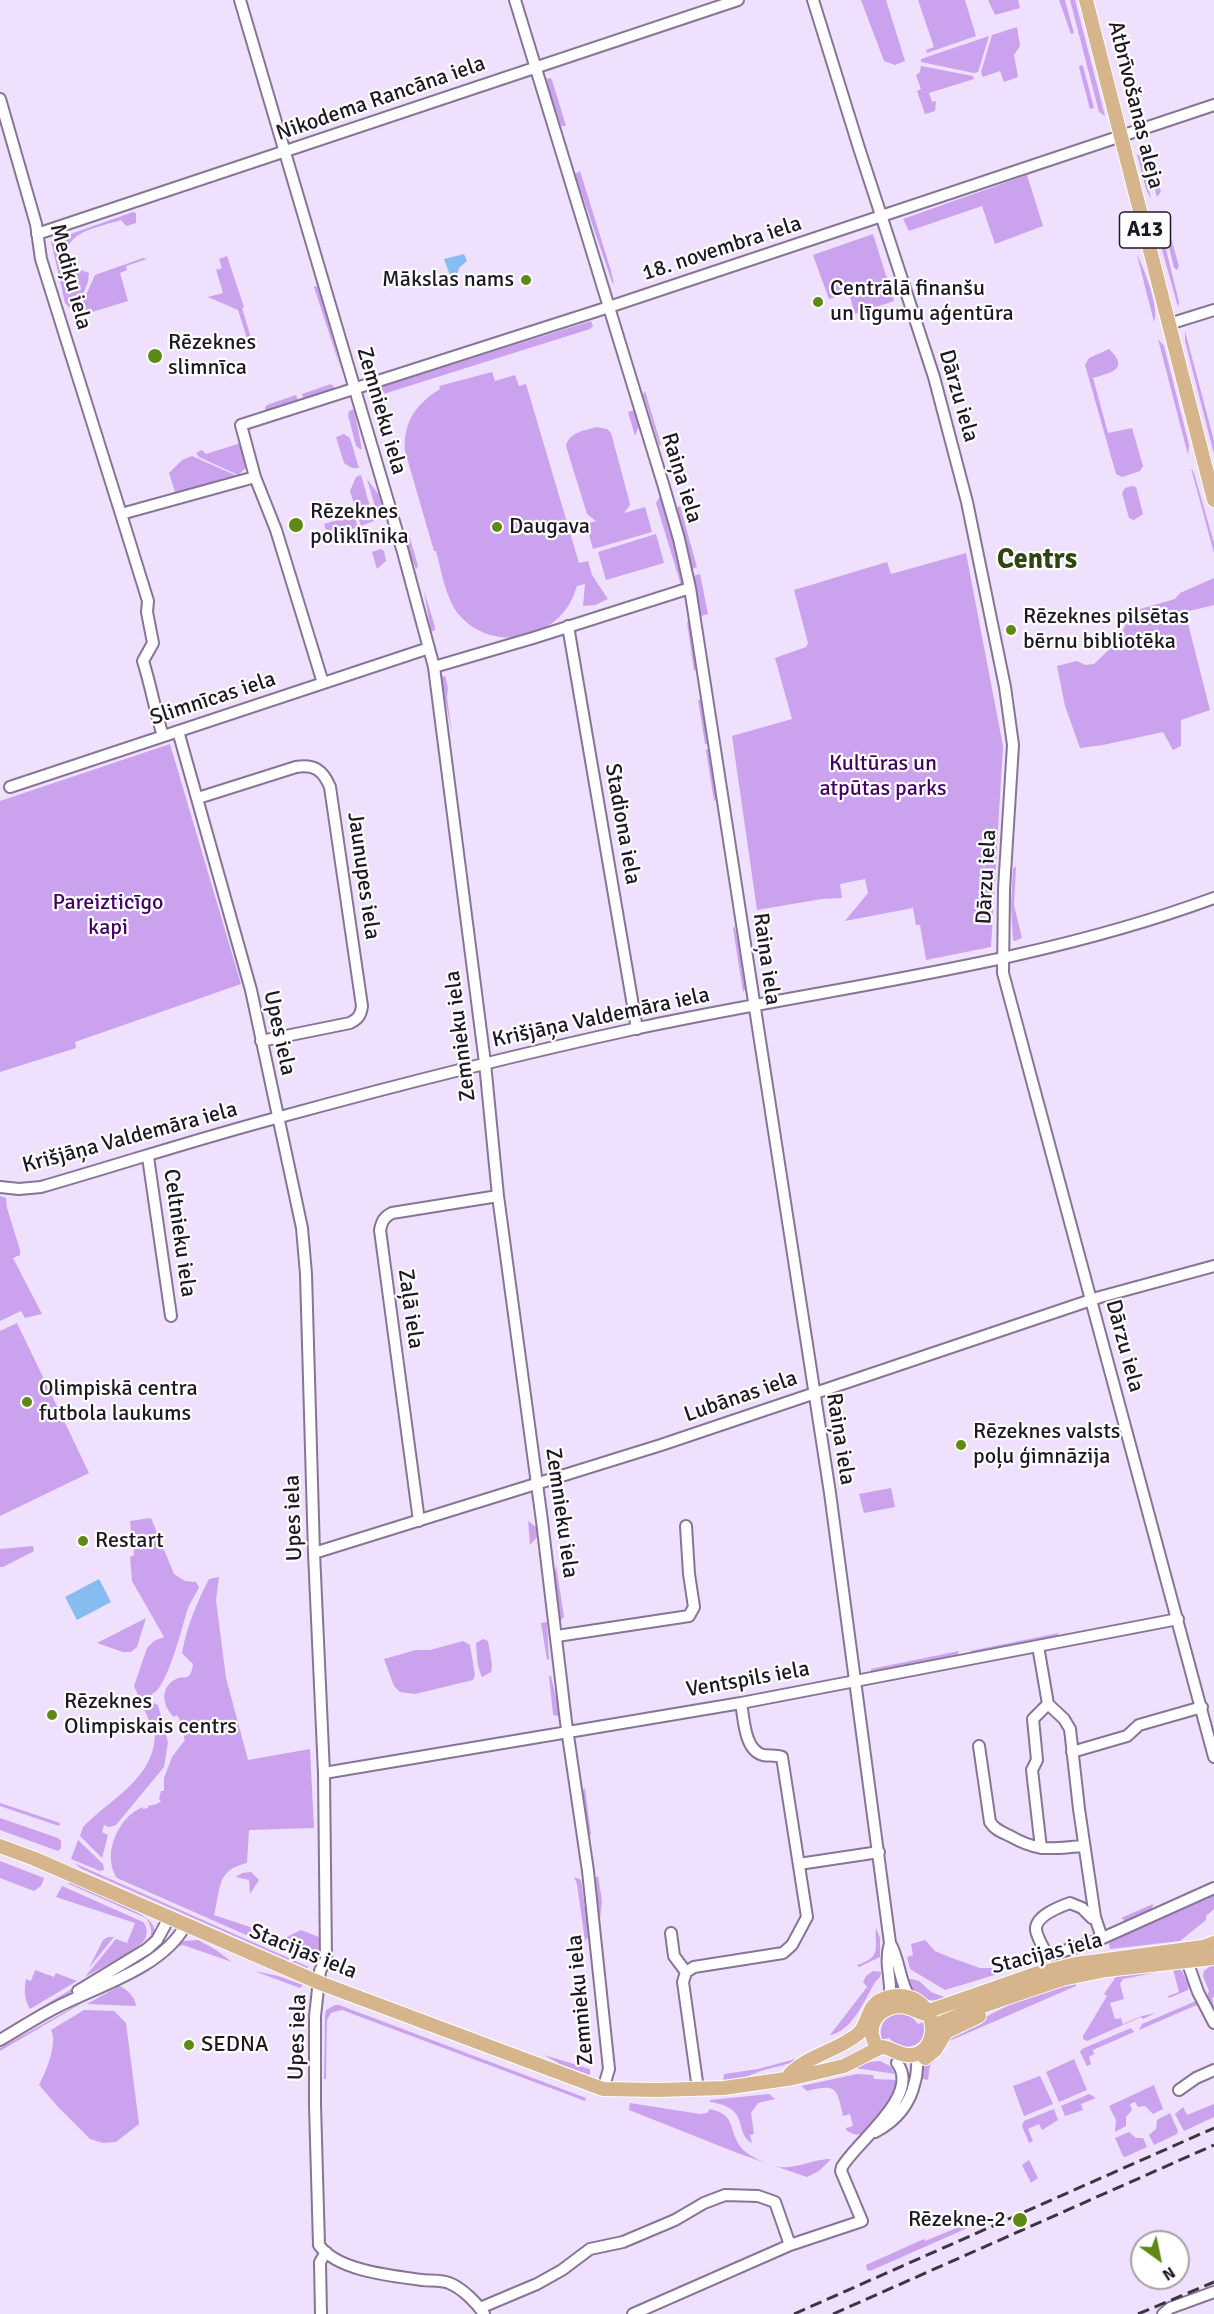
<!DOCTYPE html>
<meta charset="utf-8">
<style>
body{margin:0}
#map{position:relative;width:1214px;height:2314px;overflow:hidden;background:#efe0fd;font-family:Signika,sans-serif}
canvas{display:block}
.north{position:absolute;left:1130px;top:2230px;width:60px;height:60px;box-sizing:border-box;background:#fff;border:2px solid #a5a2a7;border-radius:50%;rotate:147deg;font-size:16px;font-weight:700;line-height:24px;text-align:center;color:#1e1724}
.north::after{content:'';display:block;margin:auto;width:21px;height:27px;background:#5e8917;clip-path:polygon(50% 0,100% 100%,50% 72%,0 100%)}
</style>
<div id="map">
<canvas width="1214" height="2314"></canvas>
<div class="north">N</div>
</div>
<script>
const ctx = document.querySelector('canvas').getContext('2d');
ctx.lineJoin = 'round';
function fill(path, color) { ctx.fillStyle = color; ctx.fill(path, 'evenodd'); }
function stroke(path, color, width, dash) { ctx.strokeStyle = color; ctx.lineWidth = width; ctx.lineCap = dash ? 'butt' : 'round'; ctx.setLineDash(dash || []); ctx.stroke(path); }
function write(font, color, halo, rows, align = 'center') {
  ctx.font = font + ' Signika,sans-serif'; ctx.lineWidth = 4.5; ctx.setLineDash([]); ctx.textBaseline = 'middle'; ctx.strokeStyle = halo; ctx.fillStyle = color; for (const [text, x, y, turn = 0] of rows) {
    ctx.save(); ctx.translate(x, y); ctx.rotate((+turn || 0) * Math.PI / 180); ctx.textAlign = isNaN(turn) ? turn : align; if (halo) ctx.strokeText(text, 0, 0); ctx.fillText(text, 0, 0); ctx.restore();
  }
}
const green = new Path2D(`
 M861 0H886L905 61 895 65 884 61Z
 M918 0H965L976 36 927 53 926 50 934 47Z
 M988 0H1018L1020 8 995 15Z
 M1059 0H1065L1074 33 1071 34Z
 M1070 0H1075L1105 116 1099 112Z
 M1017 27 1020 46 1014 55 1018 77 1004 82 1000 71 983 77 981 72 992 35Z
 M989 36 978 72 974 73 921 62V59Z
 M1080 65 1083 66 1094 108 1090 109 1079 67Z
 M921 66 973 76 974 79 929 93 932 102 936 101 935 111 925 114 917 91 921 89 916 75 920 72Z
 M550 78 552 80 566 126H561L546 79Z
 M1149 151 1161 192 1157 197 1145 153Z
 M1137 154 1141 155 1151 199 1146 189Z
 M580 171 611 271 614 284 612 282 575 174Z
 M1027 175 1043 226 995 244 982 206 909 231 903 219Z
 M133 212 136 213V223L126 226 121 220C97 228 68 230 64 258L73 267 89 273 88 282 76 311 73 312 65 303 51 241Z
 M1157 213 1179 302 1178 307 1154 221Z
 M873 234 894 301 855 314 849 293 829 299 813 255Z
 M1170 235 1179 266 1177 270 1174 268 1167 238Z
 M1137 255C1144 268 1160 310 1154 322Z
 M227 256 244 307 242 308 255 351H251L238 310 208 297 223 293 215 266 217 270 222 268 219 259Z
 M143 258 147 259 126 266 127 270 120 273 128 301 76 317 95 275Z
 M316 286 318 287 342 373 314 287Z
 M591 321 593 326 590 329 377 396 371 390Z
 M1185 331 1214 441V454L1185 341Z
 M1158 339 1164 346 1189 445 1188 455Z
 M1109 349C1131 370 1109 373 1093 378L1108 433 1132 428 1143 466 1140 471 1122 477 1116 474 1085 365 1089 358Z
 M492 372 495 381 515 375 519 386 526 384 579 563 588 561 592 575 608 599 595 605 583 606 585 584 577 586C575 591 573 598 570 603 549 640 494 650 463 619 446 603 442 573 436 551H434L405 451C403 422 416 404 440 389L439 386Z
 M331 384 335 388 303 398 302 394Z
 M645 391 661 445H659L643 394Z
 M296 395 298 401 266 411 265 408 267 405Z
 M354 409 362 449H360L356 446 348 415 349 411Z
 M635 410 640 423 635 436 628 412Z
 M596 427 607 429 611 433 629 500 630 505 624 513 645 507 652 532 593 549 586 524 596 521 587 514 566 446C569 432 584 431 596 427Z
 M344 434 350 438 359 468H352L344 463 336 437Z
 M241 443 247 467 238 475 199 457 196 453 202 450 206 454Z
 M192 456 237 476V478L180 495 175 492 169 473 182 460Z
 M1191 468 1194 473 1214 543V553Z
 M361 475 374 521 361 526 350 491 356 477Z
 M367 479 379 495 385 515V517L379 520Z
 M1132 486 1136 487 1143 514 1134 520 1129 518 1122 493 1125 488Z
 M660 496C670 508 679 563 683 582L681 585 656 503Z
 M680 506 697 567 692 569 677 508Z
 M354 515 358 527 328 537 324 524Z
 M406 533 409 535 418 566 416 569 402 535Z
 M656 534 664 563 606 580 598 552Z
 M381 549 384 551 386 561 377 569 372 552Z
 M966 553 1003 746 991 947 926 960 920 925H916L913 908 845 921 868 893 865 879 840 884 842 898 822 899 757 910 732 736 792 719 775 658 806 647 808 643 794 590 887 562 891 574Z
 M700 574 708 614 701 616 693 576Z
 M1214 578V605L1185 612 1210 710 1181 720V746L1173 750 1163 732 1103 745 1080 748 1065 706 1057 666 1077 661 1085 665 1094 664 1117 642 1128 620 1123 614 1175 599 1180 593Z
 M424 591 435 627V630L431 632Z
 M689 621 697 669 694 671 687 622Z
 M445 676 448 688 447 698 452 734 441 677Z
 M698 700H702L707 744H705Z
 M170 744 241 984 75 1042 76 1048 0 1072V801Z
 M708 749 717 799 714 801 706 750Z
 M1016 866 1014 905 1022 938 1015 941 1013 940 1011 906 1013 869Z
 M735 927 746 988 743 992 733 928Z
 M0 1196 6 1198 7 1208 20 1250V1255L13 1258 42 1314 25 1318 21 1311 0 1321Z
 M17 1323 89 1473 0 1516V1331Z
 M891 1488 895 1507 864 1513 859 1494Z
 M151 1518 174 1574 185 1581 196 1582 199 1587C196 1594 191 1601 188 1608 182 1626 168 1688 152 1694L150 1701 158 1705 168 1742 164 1767 116 1825 109 1827 104 1825 102 1832 108 1835 102 1858 80 1836 83 1827C111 1798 154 1779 155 1734L134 1686 147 1648 154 1641 164 1637 132 1581 130 1557 134 1555 130 1521Z
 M528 1521 536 1527 537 1537 530 1545Z
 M33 1546 34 1551 3 1567H0V1549Z
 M556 1565 564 1617 560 1621 554 1580Z
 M219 1577 216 1600 226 1678 248 1760 310 1749 314 1828 249 1830 247 1863C216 1870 221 1888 214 1915L256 1929 253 1938 117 1878C102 1857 116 1818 143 1807V1809L148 1808V1806L157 1804 161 1801 159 1799 161 1791H164V1778L172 1757 185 1740 184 1738 185 1732H187L186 1726H183L177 1715 174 1717C162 1706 159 1686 178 1678 181 1677 184 1678 187 1677 192 1674 192 1669 193 1664L182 1653C187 1625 197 1603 209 1579Z
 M146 1618 137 1647 131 1652H123L97 1643Z
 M547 1622 549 1659 547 1660 541 1623Z
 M1059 1633 1056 1637 974 1653 970 1651Z
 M483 1639 488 1641 492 1665 491 1672 482 1677C477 1667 477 1655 476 1643Z
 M463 1641 470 1645 475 1675 473 1680 415 1694 400 1692 394 1686 384 1659 416 1650H430Z
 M959 1651 957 1655 871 1672V1669Z
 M549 1676H551L560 1715 555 1716 553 1714Z
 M585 1788 591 1835H588L581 1792Z
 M0 1803 60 1823 59 1826 0 1806Z
 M0 1818 58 1838 61 1841V1848L58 1851 0 1830Z
 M78 1840 103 1864 104 1870 100 1871 71 1859Z
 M0 1861 44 1878 41 1886 34 1891 0 1878Z
 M74 1863 309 1967 307 1968 82 1869Z
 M251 1872 259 1880 250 1894 249 1880 236 1877 242 1873Z
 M598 1876 602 1901 600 1919 593 1883 594 1879Z
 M574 1877 581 1880 589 1936 585 1941 577 1884Z
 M67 1883H72C87 1890 101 1896 116 1902 142 1914 176 1927 136 1953L43 2009 35 2011 142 1947C153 1938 154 1930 146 1918Z
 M62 1886 143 1922C147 1926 148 1933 145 1939 141 1948 97 1970 85 1977L116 1939 127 1943 135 1923 56 1897Z
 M1214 1892V1909L1206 1916V1920L1180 1941 1110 1949 1109 1944 1112 1938Z
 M1153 1904 1152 1909 1126 1921 1121 1918Z
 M876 1928 880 1938V1957L859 1967 857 1965C883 1957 874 1947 876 1928Z
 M260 1930 268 1935 282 1938 279 1947 257 1939Z
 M301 1930 319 1937 320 1958 313 1964 281 1949 285 1938Z
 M108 1937H114L89 1968 103 1940Z
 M198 1940 216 1950 232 1962 183 1945 174 1948 183 1941Z
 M925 1940 935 1951 949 1957 980 1968H1000L1001 1973 945 1990 910 1969 907 1957 913 1955 911 1944Z
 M1208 1963H1214V1997L1212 1998 1214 2006 1211 2007 1207 1996 1209 1991 1203 1976 1204 1971 1209 1967Z
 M1179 1966 1189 1985 1188 1990 1169 1998 1168 1996 1179 1992 1173 1969 1123 1979 1120 1984 1124 1999 1110 2003 1115 2019 1121 2018 1123 2024 1142 2016 1155 2013 1143 2019 1141 2017 1087 2041 1083 2039V2036L1107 1996 1104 1994 1118 1974Z
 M35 1970 54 1977 56 1973 77 1981 30 2009C24 1999 24 1990 26 1979L31 1981Z
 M254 1971 278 1976 303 1985 300 1988Z
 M873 1971 881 1972 880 1977 876 1981C865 1998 853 2031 830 2035L867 1987 863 1982 866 1976Z
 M911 1979 919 1981 931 1992 947 1998C931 2004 910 1999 907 1980Z
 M1077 1979 1076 1986 947 2042 941 2054 930 2065 928 2080 920 2078 923 2068 947 2037 1042 1988Z
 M113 1985 0 2051V2048Z
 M119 1986C126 1988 136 1998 136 2006L87 2004Z
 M1196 2001 1199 2004 1139 2030 1142 2024Z
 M335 2005H339L586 2098 585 2101 342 2010 331 2013 327 2020 326 2079H324L325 2016 326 2010Z
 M84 2010 114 2011 126 2023 139 2124 116 2142 103 2143 90 2139 59 2108 39 2085C46 2072 58 2043 51 2030Z
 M899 2012 910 2015 918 2024 924 2022C930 2046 903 2055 889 2038L882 2040C878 2025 885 2017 899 2012Z
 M1131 2028 1134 2032 1093 2050 1094 2054 1089 2057 1091 2064 1087 2066 1080 2052 1082 2049Z
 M544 2055 590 2069V2075L560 2064Z
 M799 2058V2060C787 2065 774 2067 761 2071 748 2076 737 2080 723 2082L724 2074 758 2069Z
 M1074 2059 1087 2090 1059 2102 1046 2072Z
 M880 2061 890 2066 895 2074 856 2068 869 2062Z
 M857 2074 873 2075 874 2079 897 2080C894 2097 879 2129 861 2134 856 2136 852 2133 847 2131L846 2128 853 2126 850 2114 843 2116C837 2087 836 2084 807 2091L801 2086Z
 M1040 2076 1053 2104 1024 2116 1013 2086Z
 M1154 2085 1163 2109 1153 2114 1145 2106 1138 2107 1135 2102 1130 2104 1132 2110 1126 2117V2126L1115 2132 1116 2120 1109 2106Z
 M769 2094 775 2099 758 2103 751 2113 754 2134 750 2135 752 2143C733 2133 752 2108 710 2102V2100Z
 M1089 2094 1096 2098 1081 2104 1083 2110 1065 2116 1061 2106Z
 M630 2103 700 2114 707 2113 710 2109C736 2115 728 2128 740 2146 747 2156 768 2165 780 2167 794 2169 815 2159 831 2159L819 2171 807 2177 740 2154 629 2110Z
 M1214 2104V2117L1184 2131 1175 2114 1183 2107 1187 2115Z
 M1054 2109 1058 2120 1042 2130 1039 2124 1028 2129 1033 2141 1029 2143 1022 2126 1024 2121Z
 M1170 2113 1178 2131 1177 2134 1154 2145 1149 2135 1156 2129 1157 2120Z
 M1129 2132 1136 2138H1143L1147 2147 1125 2157 1123 2156 1115 2138Z
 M1029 2160 1038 2178 1031 2183 1022 2165Z
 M971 2222 972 2226 870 2271 867 2270 866 2265 924 2239 925 2241Z`);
const water = new Path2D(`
 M464 254 467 261 459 268 456 278H451L444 259Z
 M99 1579 111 1602 77 1620 65 1597Z`);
const minor = new Path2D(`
 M240 0 403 552 434 667 485 1063 498 1196 542 1521 566 1722 588 1871 609 2069 603 2089
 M515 0 664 487 679 539 690 588 830 1493 890 1943C900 1960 899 1982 910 1998
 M813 0 859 148 934 377 967 502 1005 687 1013 745 1004 889 1003 973 1214 1757
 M0 99 36 224 41 259 121 514 255 477
 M37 234 738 0
 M1169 324 1214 310
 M121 514 148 601 147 612 153 643 143 661C151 686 155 711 163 736
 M568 626 637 1029
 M434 667 533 638 690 588
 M323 683 276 530 255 477 241 425 609 307 1214 105
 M178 731 251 990 302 1228 306 1274 314 1553 324 1773 326 1959 320 1971 315 2016V2105L319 2245C337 2271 393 2276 422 2280 430 2281 442 2280 449 2283 462 2288 477 2303 484 2314
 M10 787 429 648
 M198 798 296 767C314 764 323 770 330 787L362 1006C361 1015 358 1019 350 1023L261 1041
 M148 1157 171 1316
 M0 1187 19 1189 41 1187C121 1164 200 1138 280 1117 397 1085 515 1055 634 1029 828 987 1027 967 1214 898
 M419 1521 380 1230C382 1221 384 1217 392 1213L498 1196
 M314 1553 661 1445 1100 1297 1214 1266
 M557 1636 689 1616 694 1607 689 1574 686 1526
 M1038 1646 1048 1704 1064 1719 1070 1729 1079 1809 1095 1917 1102 1938
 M979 1746 990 1822C995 1830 1002 1832 1010 1836 1040 1853 1051 1848 1084 1846
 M1072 1752 1127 1736 1139 1725 1202 1707
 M324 1773 741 1703 1178 1619
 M1041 1848 1032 1770 1037 1760 1033 1719 1048 1704
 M799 1864 879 1852
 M1095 1917 1092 1918 1082 1908 1070 1903C1059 1907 1035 1916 1036 1930 1037 1937 1043 1947 1046 1953L1051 1955 1096 1941 1214 1888
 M671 1933 674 1956 686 1972
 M1187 1961 1198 1992 1214 2023
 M78 1991 147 1949 157 1940 169 1918
 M889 2005C894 1984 883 1965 890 1943
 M0 2040C19 2029 37 2017 57 2007 98 1986 162 1968 185 1926
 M698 2089 683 1982 686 1972 694 1967 783 1953 792 1945 807 1917 782 1757C776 1755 769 1756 763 1755 744 1750 744 1718 741 1703
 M1179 2090 1196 2078 1214 2070
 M875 2132C896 2121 910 2105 915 2081 918 2072 916 2062 919 2053
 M480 2308 537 2284 562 2270 590 2249 623 2242 675 2220 704 2203 725 2195 758 2196 775 2202 790 2245
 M321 2314 320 2262 326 2252
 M633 2314 790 2245 862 2221 841 2171 842 2167C856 2142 922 2095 897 2063
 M1163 2314 1170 2308 1214 2292`);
const major = new Path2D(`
 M1086 0 1214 500
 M0 1846 35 1859 320 1983 603 2089 657 2090 724 2088 793 2078 844 2066 881 2047C892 2047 900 2057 912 2055 945 2050 937 1988 890 1997 864 2002 871 2023 858 2034 837 2051 809 2055 790 2074
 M933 2026 982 2006 1062 1979 1106 1970 1214 1958
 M876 2049C876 2045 873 2039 872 2035 869 2014 892 2002 909 2008 914 2009 917 2012 923 2013L1035 1974 1076 1964 1203 1947 1214 1943
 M925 2058 935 2050 946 2032 979 2016`);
const rail = new Path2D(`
 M794 2314 1214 2128
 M833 2314 1214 2145
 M1138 2314 1214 2282`);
const markers = [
 [526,280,6,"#5e8917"],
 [818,302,6,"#5e8917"],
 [155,356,8,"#5e8917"],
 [296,525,8,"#5e8917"],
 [497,527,6,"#5e8917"],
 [1011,630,6,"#5e8917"],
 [27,1402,6,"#5e8917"],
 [961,1445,6,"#5e8917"],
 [83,1541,6,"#5e8917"],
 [52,1715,6,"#5e8917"],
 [189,2045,6,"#5e8917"],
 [1020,2220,8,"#5e8917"]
];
const shields = [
 [1145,230,51]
];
const shieldNames = [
 ["A13",1145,230]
];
const streetNames = [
 ["Nikodema Rancāna iela",381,99,-19],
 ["Atbrīvošanas aleja",1135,105,76],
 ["18. novembra iela",722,249,-18],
 ["Mediķu iela",70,277,75],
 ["Dārzu iela",958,396,74],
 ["Zemnieku iela",381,411,74],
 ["Raiņa iela",681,478,73],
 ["Slimnīcas iela",213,699,-18],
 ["Stadiona iela",622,824,80],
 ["Jaunupes iela",363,876,82],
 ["Dārzu iela",987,877,-87],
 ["Raiņa iela",766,959,82],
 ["Krišjāņa Valdemāra iela",601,1018,-12],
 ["Upes iela",279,1033,78],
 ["Zemnieku iela",461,1036,-97],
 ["Krišjāņa Valdemāra iela",130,1138,-15],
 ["Celtnieku iela",179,1233,82],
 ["Zaļā iela",410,1309,82],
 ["Dārzu iela",1124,1346,75],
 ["Lubānas iela",741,1397,-19],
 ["Raiņa iela",840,1439,81],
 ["Zemnieku iela",561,1513,82],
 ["Upes iela",294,1518,-92],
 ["Ventspils iela",748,1680,-10],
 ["Stacijas iela",303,1952,22],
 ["Stacijas iela",1047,1954,-14],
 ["Zemnieku iela",581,2000,-95],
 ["Upes iela",298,2037,-88]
];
const poiNames = [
 ["Mākslas nams",514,280,"right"],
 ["Centrālā finanšu",830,289],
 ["un līgumu aģentūra",830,314],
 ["Rēzeknes",168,343],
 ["slimnīca",168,368],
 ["Rēzeknes",310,512],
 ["poliklīnika",310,537],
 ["Daugava",509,527],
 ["Rēzeknes pilsētas",1023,617],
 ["bērnu bibliotēka",1023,642],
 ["Olimpiskā centra",39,1389],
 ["futbola laukums",39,1414],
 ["Rēzeknes valsts",973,1432],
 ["poļu ģimnāzija",973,1457],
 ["Restart",95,1541],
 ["Rēzeknes",64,1702],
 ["Olimpiskais centrs",64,1727],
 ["SEDNA",201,2045],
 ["Rēzekne-2",1006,2220,"right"]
];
const parkNames = [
 ["Kultūras un",883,764],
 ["atpūtas parks",883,789],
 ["Pareizticīgo",108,903],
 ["kapi",108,928]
];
const districtNames = [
 ["Centrs",1037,561]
];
fill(green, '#cba2ed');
fill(water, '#87bcf1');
stroke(minor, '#877596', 14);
stroke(major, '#fff', 16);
stroke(minor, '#fff', 10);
stroke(major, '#d6b58c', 14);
stroke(rail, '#3d3544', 3, [12, 6]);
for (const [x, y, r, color] of markers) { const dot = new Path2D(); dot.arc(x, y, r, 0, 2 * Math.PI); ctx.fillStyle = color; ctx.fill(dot); stroke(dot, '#fff', 2); }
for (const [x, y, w] of shields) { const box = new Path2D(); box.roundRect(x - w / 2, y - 18, w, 36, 4.5); ctx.fillStyle = '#fff'; ctx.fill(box); stroke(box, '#1e1724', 1.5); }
write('bold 21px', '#1e1724', null, shieldNames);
write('22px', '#1e1724', '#fff', streetNames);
write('22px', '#1e1724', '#fff', poiNames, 'left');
write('22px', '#410062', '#fff', parkNames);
write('bold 28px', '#2f4411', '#fff', districtNames);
</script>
